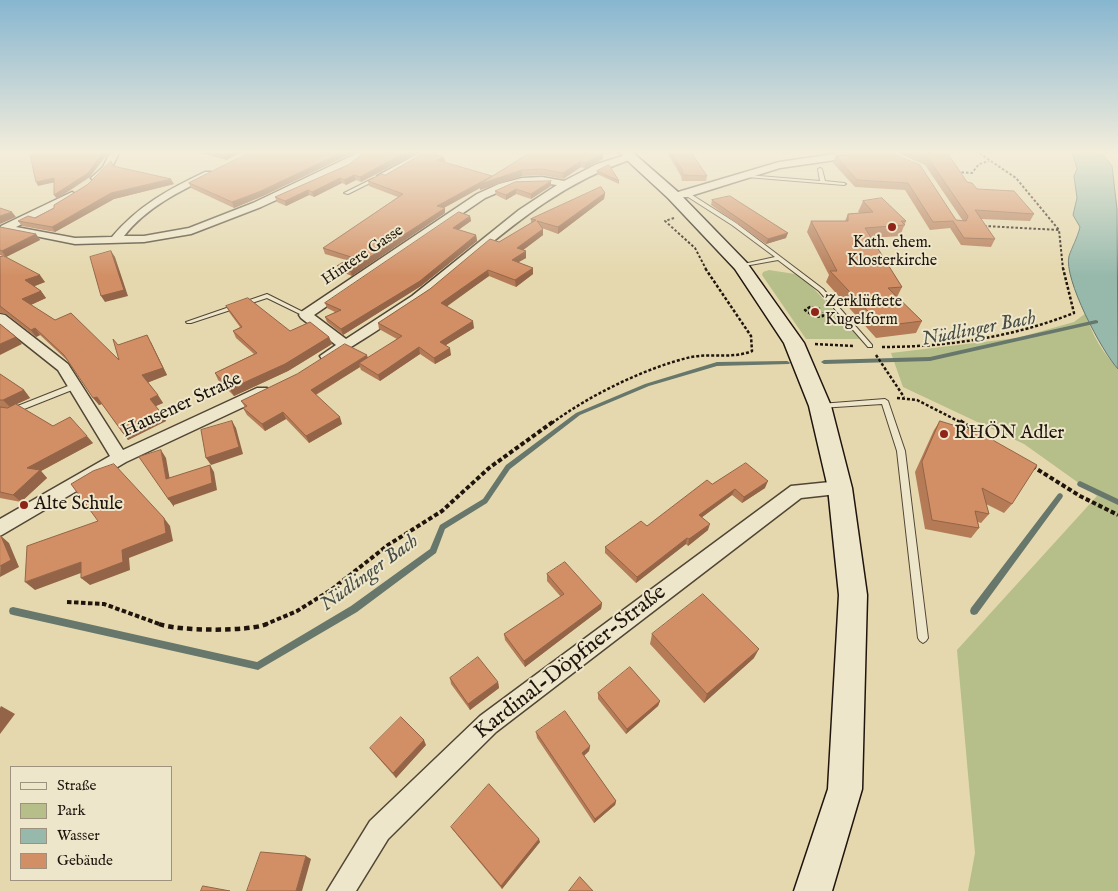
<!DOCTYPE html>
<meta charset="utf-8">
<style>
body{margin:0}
#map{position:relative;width:1118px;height:891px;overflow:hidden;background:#e5d8ae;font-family:"IM FELL English",serif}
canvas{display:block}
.legend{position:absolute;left:10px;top:766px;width:162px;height:115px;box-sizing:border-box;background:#eee6ca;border:1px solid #9c927e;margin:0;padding:6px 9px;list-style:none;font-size:15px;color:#20150d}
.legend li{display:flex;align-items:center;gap:10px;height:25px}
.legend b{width:25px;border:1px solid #9c927e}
</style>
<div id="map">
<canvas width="1118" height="891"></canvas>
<ul class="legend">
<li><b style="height:6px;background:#eee6ca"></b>Straße</li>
<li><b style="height:14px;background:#b6be89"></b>Park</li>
<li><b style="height:14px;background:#96b9ac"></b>Wasser</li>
<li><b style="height:14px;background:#d28f65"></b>Gebäude</li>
</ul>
</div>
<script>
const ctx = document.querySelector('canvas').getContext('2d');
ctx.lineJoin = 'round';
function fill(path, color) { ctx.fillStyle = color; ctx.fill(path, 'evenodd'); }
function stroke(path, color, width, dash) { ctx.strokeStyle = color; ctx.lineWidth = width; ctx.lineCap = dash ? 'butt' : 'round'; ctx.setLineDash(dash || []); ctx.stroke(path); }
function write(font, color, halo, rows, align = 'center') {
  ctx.font = font + ' "IM FELL English",serif'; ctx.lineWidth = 4; ctx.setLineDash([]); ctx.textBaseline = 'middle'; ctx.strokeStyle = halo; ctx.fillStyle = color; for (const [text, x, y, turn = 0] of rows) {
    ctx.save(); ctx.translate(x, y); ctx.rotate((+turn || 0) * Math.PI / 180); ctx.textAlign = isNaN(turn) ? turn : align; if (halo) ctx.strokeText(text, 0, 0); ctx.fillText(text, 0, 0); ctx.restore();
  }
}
const green = new Path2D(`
 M769 270 795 274 804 278 860 339H806L762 275 763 272Z
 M1086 313C1090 333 1104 354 1118 369V891H968L975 853 957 650 1097 496 1024 444 903 387 891 353 1017 338 1074 322Z`);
const water = new Path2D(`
 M1072 151H1100L1112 166 1117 209 1118 369C1102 352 1063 278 1069 256 1072 247 1077 239 1080 227L1073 215 1077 198 1074 176 1077 169Z`);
const stream = new Path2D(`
 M1096 320 1098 321V323L930 361 824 364 821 362 824 360 930 357Z
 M787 361 789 362 790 363 789 364 717 366 649 386 580 415 510 469 487 503 445 529 436 553 357 612 258 670 13 615 10 614 9 611 10 608 13 607 257 662 351 606 430 549 440 525 483 499 506 465 576 413 645 384 717 362Z
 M1080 481 1118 499V505L1078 486 1077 484 1078 482Z
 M1060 493 1062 494 1063 496 1062 498 977 614 974 615 971 614 970 611 971 608 1058 494Z`);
const pathFar3 = new Path2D(`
 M976 151 1016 178 1059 230 1063 269
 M957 172 972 173 979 164 989 161
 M674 218 665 221 695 248 706 269
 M984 226 1059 230`);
const pathFar2 = new Path2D(`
 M820 309 810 307 805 310 815 317 823 316V312
 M815 344 853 346
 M882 347C948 347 1013 337 1074 313L1063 268
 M876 355 904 397
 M897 398 917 400 962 423
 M552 423C590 395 645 368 691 357 712 353 733 359 752 351L751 336 705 268`);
const pathFar1 = new Path2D(`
 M960 421 984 436
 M1032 466 1080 496 1118 515
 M67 602 104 604 162 625
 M264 625 297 611 331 590 388 545 442 511 489 468 554 421`);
const path = new Path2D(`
 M159 624C178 631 248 632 267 624`);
const service = new Path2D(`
 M820 168 822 169 825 181 844 183 846 184 844 185 747 177 745 176 747 175 820 181 818 169Z
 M374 178 378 179 348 194 344 193Z
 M685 193H689L736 223 823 289 872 345V347H868L819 291 778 260 739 267V265L775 257 732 225 685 195Z
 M267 294 309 315 306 317 304 316 267 298 191 323H187L186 322Z
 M73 384H75L78 386 77 388 14 413H0V409H10Z
 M885 399 888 401 905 451 928 638 926 641 923 643 920 641 918 638 897 451 882 404 820 408 816 406 820 404Z`);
const minor = new Path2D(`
 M111 151H120L110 171 99 180H93L91 178 103 167Z
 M362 151H374L344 169 261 207 191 234 144 242 75 244 0 229 1 226 72 192 77 195 76 197 16 227 75 238 112 237C138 206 169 189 205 172H211V176C178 192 147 207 124 236H144L189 228 253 203Z
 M423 151H435L385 178 377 176Z
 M855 151 861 154 856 157 780 168 687 197 673 198 668 195 779 162Z
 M629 154 632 155V159C549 187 497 240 430 293 399 318 365 338 332 359H322L320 356 336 345 301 318 299 315 301 312 477 194 499 184 522 178 542 177 564 181 597 164ZM542 183 557 185 519 210 412 296 346 339 314 315 485 198 515 185Z
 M0 314 5 315 68 364 123 450 257 388H267L269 392 267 396 126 462 0 536V519L110 456 58 370 0 324Z
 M840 481 846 483 849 488 846 493 801 498 496 732 388 839 356 891H327L370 821 480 716 791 486Z`);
const secondary = new Path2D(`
 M617 151H631L678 192 747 263 804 343 831 406 852 488 867 595 862 789 832 891H794L828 789 839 595 828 488 809 406 784 343 735 269 668 198Z`);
const wall = new Path2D(`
 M194 151H244L226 160Z
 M253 151H357L263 196 234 208 191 188 189 183Z
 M533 151 603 159 585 169 581 167 563 179 542 175 522 176 480 190V188L444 208 445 213 352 276 339 271 337 266 346 260 325 254 323 248 398 197 369 186 368 181 444 157 445 162H444L492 176Z
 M666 151H690L707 176 706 181H682L681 176Z
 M872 151 956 220 963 221 925 165 893 151H946L967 182 977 189 1034 214 1030 221 980 219 995 239 991 247 961 245 950 228 930 230 905 190 855 187 833 163 836 156Z
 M418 152 361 182 356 180 346 185 342 183 314 197 309 195 286 206 277 202 275 197 348 165Z
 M113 166 174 184 114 199 55 232 22 226 18 221 35 218 54 208Z
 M597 171 619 181V184L597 174Z
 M551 186 531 199 516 194 506 200 496 195 495 191Z
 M605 193 604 199 558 234 542 228 543 235 523 250 526 258 518 262 533 268V274L516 287 489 276 446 306 474 328 446 345 451 355 435 364 420 354 380 381 361 370 360 367 316 395 342 424 309 443 286 419 265 431 247 415 243 408 245 407 241 401 368 358 397 339 379 329 378 323 430 289 499 242 531 223V219Z
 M712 200 786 238 766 244 711 205Z
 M863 201 906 221 900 236 871 238 902 287 897 297 922 321 916 333 876 338 826 282 829 275 807 232 811 221H845L848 214 860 213 858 212Z
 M470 216 471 221 458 230 476 235 477 241 421 286 343 335 327 322 325 317 335 312 327 308 325 303Z
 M0 227 36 234 40 240 6 257 45 282 34 286 41 291 46 298 31 305 119 360 118 345 151 342 167 375 148 382 163 403 155 406 166 421 128 440 102 404 99 405 68 361 40 335 36 337 6 314 0 313V257L4 256 0 255Z
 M226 306 290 331 329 337 332 344 288 371 234 396 218 380 215 373 254 354 236 338 233 331 240 327 229 312Z
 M0 374 24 390 30 398 15 405 53 426 93 443 41 471 47 478 21 502 0 498Z
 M940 421 1012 504 1004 513 986 504 989 514 981 523 978 522 979 528 971 538 925 529 915 472 934 430Z
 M712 484 765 488 742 503 732 495 702 517 708 530 688 546 686 544 636 583 605 553V547L647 526Z
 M547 574 602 603 601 609 525 667 505 640 504 634 561 597 547 581Z
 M652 634 754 658 704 703 650 644Z
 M450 678 498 682 499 688 470 710 451 684Z
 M598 693 660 701 658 706 626 734 598 699Z
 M536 732 590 746 589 751 584 756 616 801 615 805 594 823 537 738Z
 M426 745 396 778 374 753 370 748Z
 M451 827 540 842 502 889 453 830Z`);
const shadedWall = new Path2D(`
 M104 151H107L108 153 90 177 57 199 54 195Z
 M232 151H244L226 160 224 155Z
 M345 151H357L263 196 234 208 232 202Z
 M408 151 418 152 361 182 360 177Z
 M826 151H847L826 154Z
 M603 154V159L585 169V163Z
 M444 157 445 162 437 165V160Z
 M581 161V167L563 179V173Z
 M522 170V176L480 190V188L438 211 437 206 492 176Z
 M354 175 356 180 346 185 344 180Z
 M54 178 56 182 38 186 36 182Z
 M340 178 342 183 314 197 312 192Z
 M171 179 174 184 114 199 55 232 52 227 111 193Z
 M551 181V186L531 199V194Z
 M516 189V194L506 200V195Z
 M308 190 309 195 286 206 285 201Z
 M605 193 604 199 558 234V227Z
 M445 208V213L352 276 350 270Z
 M12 212 16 217 0 224V216Z
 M470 216 471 221 454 233 453 228Z
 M543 229V235L518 254 517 248Z
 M788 233 786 238 766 244 768 239Z
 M36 234 40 240 6 257 2 251Z
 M476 235 477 241 421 286 343 335 341 329Z
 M111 251 115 257 128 296 105 302 101 296Z
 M526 251V258L512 266V260Z
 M533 268V274L516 287 515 280Z
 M488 270 489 276 442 310 441 303Z
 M40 275 45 282 30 288 25 280Z
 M41 291 46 298 28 306 22 299Z
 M473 321 474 328 441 348 440 342Z
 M35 328 40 335 36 337 31 330Z
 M147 335 167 375 147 383 142 375Z
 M16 337 22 344 0 355V344Z
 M329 337 332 344 288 371 234 396 230 389Z
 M419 347 420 354 380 381 378 375Z
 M450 348 451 355 435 364 434 358Z
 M367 355 369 361 359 363 360 367 313 396 311 390Z
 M24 390 30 398 10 407 3 400Z
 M158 395 163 403 154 407 150 399Z
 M97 397 102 404 99 405 93 398Z
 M283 412 286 419 265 431 262 424Z
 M162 414 166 421 128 440 123 433Z
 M340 417 342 424 309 443 306 436Z
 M232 421 236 428 243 454 211 465 206 458Z
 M87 436 93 443 41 471 47 478 21 502 13 495 27 468Z
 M161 450 166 458 171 486 166 479Z
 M210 465 214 472 217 490 174 505V507L169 500 168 498Z
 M768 481 765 488 742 503 744 497Z
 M735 489 732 495 697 521 699 515Z
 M164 518 170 526 173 541 129 558 130 570 90 585 81 578 122 550Z
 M710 524 708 530 688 546 689 539Z
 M1 536 9 543 19 567 0 577Z
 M687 538 686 544 636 583 637 577Z
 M81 562 89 570 35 590 25 582Z
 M602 603 601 609 525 667 524 661Z
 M759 649 754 658 704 703 707 694Z
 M498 682 499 688 470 710 468 704Z
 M660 701 658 706 626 734 627 729Z
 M1 706 15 714 0 734V708Z
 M424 740 426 745 396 778 393 773Z
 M590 746 589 751 581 758 582 753Z
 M616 801 615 805 594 823 595 819Z
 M539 839 540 842 502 889 501 886Z
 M306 856 311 859 302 891H296Z`);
const building = new Path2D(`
 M33 151H104L88 173 54 195V178L36 182 30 155H34Z
 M210 151H232L224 155Z
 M253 151H345L261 191 232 202 189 183Z
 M367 151H408L360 177 354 175 344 180 340 178 312 192 308 190 285 201 275 197 348 165Z
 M428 151 444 157 437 160 492 176 437 206 445 208 350 270 337 266 351 257 323 248 403 194 368 181 381 174 385 175Z
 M533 151H602L603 154 585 163 581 161 563 173 542 169 522 170 480 184Z
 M670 151H690L707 176 683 175 682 170Z
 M872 151H887L920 165 956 220 966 221 968 216 928 158 912 151H946L967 182 972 183 977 189 1014 191 1034 214 975 210 995 239 964 238 953 221 933 222 908 183 857 180 836 156Z
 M111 161 113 166 171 179 111 193 52 227 18 221 28 216 35 218 54 208V205L87 185Z
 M609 165 619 181 597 171Z
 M551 181 531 194 516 189 506 195 495 191 515 182Z
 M601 187 605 193 558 227 537 221 543 229 517 248 526 251 512 260 533 268 515 280 488 270 441 303 473 321 440 342 450 348 434 358 419 347 378 375 359 363 402 336 378 323 430 289 490 239 499 242 536 220 531 219Z
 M730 196 788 233 768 239 712 200Z
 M882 198 906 221H901L905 225 865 228 902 287 888 288 922 321 882 326 830 271H837L811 221H848V214L873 212 863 201Z
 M0 208 12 212 0 216Z
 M459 212 470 216 453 228 476 235 420 281 341 329 325 317 341 310 325 303Z
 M0 227 36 234 2 251 0 250Z
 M111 251 124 290 101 296 90 257Z
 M4 256 40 275 25 280 41 291 22 299 55 320 71 313 119 360 113 339 118 345 147 335 163 368 142 375 158 395 150 399 162 414 123 433 97 397 93 398 64 355 35 328 31 330 0 306V257Z
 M248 298 290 331 310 322 329 337 285 364 230 389 215 373 257 353 233 331 242 327 226 306Z
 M0 324 16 337 0 344Z
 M345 344 367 355 311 390 340 417 306 436 283 412 262 424 243 408 247 406 241 401 297 374Z
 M0 374 24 390 3 400H0Z
 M16 404 53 426 70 417 87 436 27 468 40 470 13 495 0 492V407L7 408Z
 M232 421 239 447 206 458 201 430Z
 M940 421 982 434 1037 465 1012 504 982 488 989 514 975 511 979 528 932 520 922 462Z
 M161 450 166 479 210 465 212 483 168 498 169 500 139 457Z
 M746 463 768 481 744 497 735 489 699 515 710 524 689 539 687 538 637 577 605 547 641 521 647 526 707 480 712 484Z
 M114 464 164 518 166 533 122 550 123 562 81 578V562L25 582 27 546 98 521 71 484 93 471Z
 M0 536H1L11 560 0 566Z
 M565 562 602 603 524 661 504 634 564 594 547 574Z
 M703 594 759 649 707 694 652 634Z
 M478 657 498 682 468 704 450 678Z
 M630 667 660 701 627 729 598 693Z
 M565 711 590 746 582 753 616 801 595 819 536 732Z
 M401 717 424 740 393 773 370 748Z
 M489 784 539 839 501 886 451 827Z
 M261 852 306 856 296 891H247Z
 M580 877 593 891H569Z
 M203 886 230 891H201Z`);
const markers = [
 [892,227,5,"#8f2418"],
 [815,312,5,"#8f2418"],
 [944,434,5,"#8f2418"],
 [24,505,5,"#8f2418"]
];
const farPoinames = [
 ["Kath. ehem.",892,244],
 ["Klosterkirche",892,262],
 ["Zerklüftete",825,303,"left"],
 ["Kugelform",825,321,"left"]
];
const farStreetnames = [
 ["Hintere Gasse",363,256,-34]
];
const streetNames = [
 ["Hausener Straße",182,406,-25]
];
const poiNames = [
 ["RHÖN Adler",954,434],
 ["Alte Schule",34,505]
];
const waterNames = [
 ["Nüdlinger Bach",979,330,-11],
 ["Nüdlinger Bach",370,574,-36]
];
const nearStreetnames = [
 ["Kardinal-Döpfner-Straße",571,663,-38]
];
fill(green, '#b6be89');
fill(water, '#96b9ac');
stroke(water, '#67776c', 1);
fill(stream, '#67776c');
stroke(service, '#514635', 2);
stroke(minor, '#514635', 3);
stroke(secondary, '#20150d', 3);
stroke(pathFar3, '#20150d', 2, [2.5, 2]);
stroke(pathFar2, '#20150d', 2.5, [3, 2]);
stroke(pathFar1, '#20150d', 4, [4.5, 2.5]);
stroke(path, '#20150d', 4.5, [5.5, 4]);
fill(service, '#eee6ca');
fill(minor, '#eee6ca');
fill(secondary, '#eee6ca');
fill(wall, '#b57b57');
fill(shadedWall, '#936447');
fill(building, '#d28f65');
stroke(building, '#936447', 1);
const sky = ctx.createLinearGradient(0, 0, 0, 276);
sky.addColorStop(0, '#87b6d0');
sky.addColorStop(0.55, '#f3eddb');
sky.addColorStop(1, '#f3eddb00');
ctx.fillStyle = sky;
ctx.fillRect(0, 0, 1118, 276);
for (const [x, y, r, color] of markers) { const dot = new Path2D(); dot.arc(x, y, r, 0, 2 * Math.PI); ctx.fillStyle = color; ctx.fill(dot); stroke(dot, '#eee6ca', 2); }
write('16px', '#20150d', '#eee6ca', farPoinames);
write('16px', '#20150d', '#eee6ca', farStreetnames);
write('19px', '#20150d', '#eee6ca', streetNames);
write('19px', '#20150d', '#eee6ca', poiNames, 'left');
write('italic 20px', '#494e45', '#eee6ca', waterNames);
write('22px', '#20150d', '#eee6ca', nearStreetnames);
</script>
